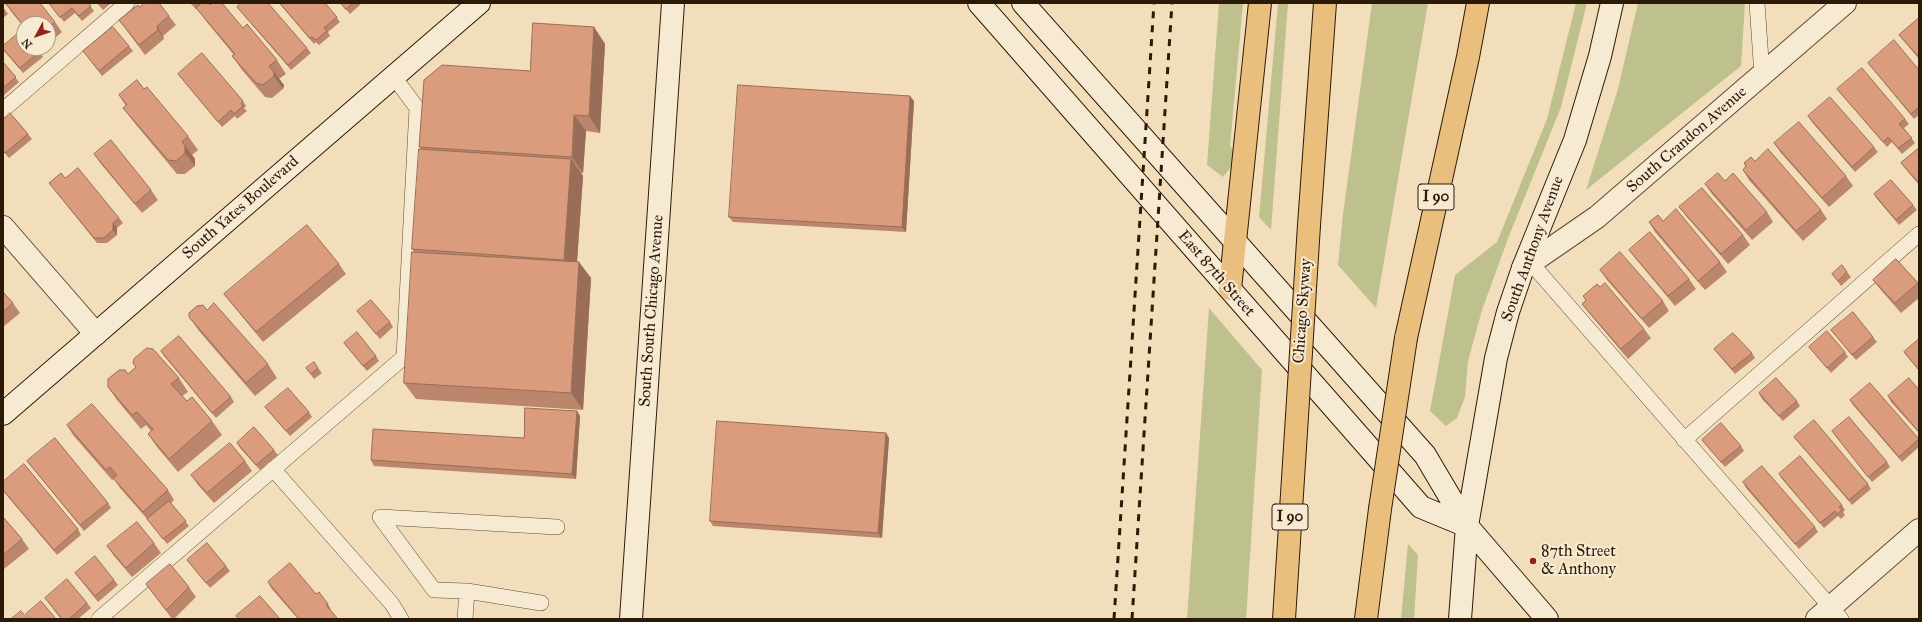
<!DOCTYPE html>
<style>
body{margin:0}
#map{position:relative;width:1922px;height:622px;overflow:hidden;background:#f3debc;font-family:"IM FELL Great Primer",serif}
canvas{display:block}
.frame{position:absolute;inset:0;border:4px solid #2c1a08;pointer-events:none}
.north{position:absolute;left:16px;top:16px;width:40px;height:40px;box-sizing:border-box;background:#f7ead3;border:1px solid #a69782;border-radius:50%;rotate:230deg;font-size:11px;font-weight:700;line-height:16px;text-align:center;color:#2c1a08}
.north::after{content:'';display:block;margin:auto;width:14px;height:18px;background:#8f2418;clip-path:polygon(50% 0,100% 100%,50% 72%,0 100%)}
</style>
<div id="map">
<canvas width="1922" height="622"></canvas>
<div class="frame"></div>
<div class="north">N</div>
</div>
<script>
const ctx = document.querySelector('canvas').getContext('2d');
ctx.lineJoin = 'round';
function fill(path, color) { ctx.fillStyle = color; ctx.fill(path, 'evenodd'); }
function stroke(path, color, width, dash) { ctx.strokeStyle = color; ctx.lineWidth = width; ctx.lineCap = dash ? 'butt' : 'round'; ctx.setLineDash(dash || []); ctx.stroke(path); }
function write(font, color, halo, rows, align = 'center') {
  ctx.font = font + ' "IM FELL Great Primer",serif'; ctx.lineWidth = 4; ctx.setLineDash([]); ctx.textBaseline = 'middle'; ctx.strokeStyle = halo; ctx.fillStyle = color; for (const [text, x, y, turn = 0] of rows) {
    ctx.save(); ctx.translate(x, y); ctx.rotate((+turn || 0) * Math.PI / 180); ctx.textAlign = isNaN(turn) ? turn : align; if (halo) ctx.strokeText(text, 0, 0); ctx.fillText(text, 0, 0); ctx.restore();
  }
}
const green = new Path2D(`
 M1219 3H1243L1230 146 1236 154 1231 167 1223 177 1207 165Z
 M1278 3H1288L1271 230 1259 217Z
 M1372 3H1428L1376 308 1338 265 1343 214Z
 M1576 3H1587L1561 107 1509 236 1482 310 1468 361 1465 397 1457 418 1446 426 1430 411 1455 275 1497 242 1547 119Z
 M1638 3H1745L1741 66 1586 190 1618 89Z
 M1209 308 1262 370 1246 619H1187Z
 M1408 544 1418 555 1414 619H1401Z`);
const lane = new Path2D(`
 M1757 3 1762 75
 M3 110 127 3
 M1531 263 1841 619
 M1684 440 1919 234
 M273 469 392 604 401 619
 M467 591 541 603
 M99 619 404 357 417 108 394 77
 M465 619 467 591 434 590 380 517 557 527`);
const street = new Path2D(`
 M3 227 96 334
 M1523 268 1597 217 1845 3
 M1817 619 1919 530`);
const secondary = new Path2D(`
 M979 3 1421 507 1467 526
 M1023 3 1425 455 1467 526 1547 619
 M3 414 479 3
 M631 619 673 3
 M1460 619 1467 526 1496 358 1508 312 1523 268 1575 140 1600 56 1612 3`);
const highway = new Path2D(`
 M1309 225 1325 3
 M1230 289 1260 3
 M1406 338 1468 57 1478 3
 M1284 619 1297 416
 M1366 619 1380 509`);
const rail = new Path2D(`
 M1114 619 1154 3
 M1132 619 1172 3`);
const highwayBridge = new Path2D(`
 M1297 416 1309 225
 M1380 509 1406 338`);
const wall = new Path2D(`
 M49 3H88L94 11 82 21 75 13 64 22Z
 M97 3H111L103 10Z
 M190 3H208L210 5 243 28 277 60 286 74 279 79 284 85 283 89 272 98 265 97 242 70 232 56 234 55 206 21 197 8 196 9Z
 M279 3H325L340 22 328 32 330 36 319 45 316 42 314 44Z
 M340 3H362L350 14Z
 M6 4 55 22 62 32 48 44V24H24V27L13 14Z
 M3 7 8 14 3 18Z
 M140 7 169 16 176 25 163 36 164 39 145 55 119 20Z
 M237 7 307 48 311 53 291 70 241 12Z
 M1919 18V59L1903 40 1899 35Z
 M594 27 605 44 600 133 586 131 583 173H581L583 176 577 262 591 278 583 410 416 399 404 383 414 252 412 249 421 149 419 147 530 71Z
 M3 46 39 52 43 57 23 73 5 52 3 49Z
 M129 46 133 51 102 76 87 56Z
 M3 62 19 82 3 96Z
 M1868 63 1919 70V115L1914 119Z
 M178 74 243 101 246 106 244 108 247 111 237 119 235 116 222 127Z
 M144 89 188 136 198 150 192 155 195 159V166L185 174H177L133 121 123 108 126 106 119 95Z
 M1837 89 1905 119 1909 124 1904 128 1915 143 1902 154 1892 142 1887 147 1841 94Z
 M914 101 906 232 733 222 729 217Z
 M1808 116 1874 147 1878 152 1855 172 1811 121Z
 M3 120 28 134 32 139 9 158 3 151Z
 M1774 143 1846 176 1853 186 1829 207 1781 153Z
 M1919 148V185L1908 172 1901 163Z
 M94 154 151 190 158 200 142 213 101 164Z
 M1755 161 1821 210 1827 219 1803 241 1749 180 1743 170 1746 167 1744 163Z
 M65 178 119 218 123 223 117 228V235L107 243H97L49 183Z
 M1725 181 1767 212 1773 222 1752 240 1712 194 1705 184Z
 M1874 194 1913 205 1917 210 1899 225 1877 199Z
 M1679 207 1743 235 1750 245 1728 264 1686 216Z
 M1663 221 1720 262 1727 272 1705 290 1655 232 1649 222Z
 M1629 250 1689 279 1696 289 1675 306 1636 259Z
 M1896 259 1919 284V298L1901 313 1880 289 1873 280Z
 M339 264 346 274 263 342 231 303 224 294Z
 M1600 270 1663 301 1669 311 1649 328 1607 280Z
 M1847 272 1851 277 1841 286 1832 274Z
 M1600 287 1644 329 1651 338 1628 359 1589 313 1582 304 1586 300 1583 296Z
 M3 292 13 303 20 313 3 327Z
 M207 310 268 364 277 378 255 396 199 331 189 317Z
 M357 311 390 322 393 327 380 339Z
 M1831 330 1873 337 1877 342 1856 360Z
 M1919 339V371L1904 352Z
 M344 343 376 356 379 361 367 371Z
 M1809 347 1845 352 1848 357 1831 373 1813 352Z
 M1714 349 1752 353 1755 358 1735 374 1718 354Z
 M161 351 231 397 234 402 216 418 164 356Z
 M133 363 179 378 188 392 182 396 187 401 212 421 222 435 178 472 157 447 148 434 151 431 146 425 141 429 117 400 108 387 128 374 136 367Z
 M306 368H318L322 373 314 379Z
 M1919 390V433L1891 402 1888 396Z
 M1759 393 1797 401 1800 406 1783 421 1762 399Z
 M1850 400 1919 439V447L1902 462 1853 405Z
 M265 407 309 412 312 417 290 436 269 412Z
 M577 411 580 416 576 479 374 466 371 460 524 438Z
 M67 425 168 490 174 500 171 503 189 526 167 544 148 520 120 488 114 479 112 480 73 435Z
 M1832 431 1887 462 1890 467 1872 482Z
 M886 433 889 438 882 538 713 526 710 521Z
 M1794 437 1868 484 1871 489 1852 505 1798 442Z
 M1702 440 1741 446 1744 451 1725 467 1706 445Z
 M237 443 274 450 278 455 260 470 240 448Z
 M27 461 108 503 111 508 84 531Z
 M245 461 252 471 214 503 198 485 191 475Z
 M1779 474 1842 505 1845 510 1843 512 1845 515 1841 519 1838 516 1824 528 1782 479Z
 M3 482 78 529 81 535 57 555 3 491Z
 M1743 482 1815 527 1818 532 1799 549 1746 488Z
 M3 517 22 539 29 549 4 569 3 568Z
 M154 543 161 553 132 577 114 556 107 546Z
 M187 560 226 566 230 571 210 588Z
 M75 573 114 580 118 585 98 602Z
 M268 582 316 594 328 604 331 609 330 610 338 619H298L271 588Z
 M146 584 189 587 196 597 174 619H172Z
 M45 598 87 603 91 608 78 619H61Z`);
const shadedWall = new Path2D(`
 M157 26 163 36 164 39 158 30Z
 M594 27 605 44 600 133 589 116Z
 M274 72 284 85 283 89 274 76Z
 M910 96 914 101 906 232 902 227Z
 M574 115 586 131 583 173 572 157Z
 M185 146 195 159V166L185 153Z
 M571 159 583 176 576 276 564 260Z
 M113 223 117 228V235L113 230Z
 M579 262 591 278 583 410 571 393Z
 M577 411 580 416 576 479 572 474Z
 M886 433 889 438 882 538 878 533Z`);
const building = new Path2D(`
 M8 3H40L55 22 48 28V24H24V26L6 4Z
 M49 3H88L91 6 79 16 72 8 60 17Z
 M144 3H159L169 16 157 26 158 30 139 45 119 20 138 5 140 7Z
 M202 3H208L210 5 212 3H222L243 28 247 24 277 60 269 66 274 72V76L263 85 256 83 232 56 235 54 196 8Z
 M241 3H268L307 48 288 65 237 7Z
 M280 3H325L337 17 324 28 327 31 316 40 312 37 310 38Z
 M341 3H353L346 9Z
 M1919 18V57L1899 35Z
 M533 23 594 27 589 116 574 115 572 157 419 147 424 80 442 65 530 71Z
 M113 27 129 46 99 71 83 51Z
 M21 31 24 35V48H36L39 52 20 68 3 49V46Z
 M1894 40 1919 70V107L1911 114 1868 63Z
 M202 53 243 101 241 103 243 106 234 114 231 110 218 122 178 74Z
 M3 62 16 77 3 88Z
 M1862 68 1905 119 1899 124 1912 138 1898 148 1888 137 1883 142 1837 89Z
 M137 80 144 89 147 87 188 136 182 142 185 146V153L176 161 168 160 123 108 127 105 119 95Z
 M738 85 910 96 902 227 729 217Z
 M1830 97 1874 147 1852 167 1808 116Z
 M10 113 28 134 5 153 3 150V120Z
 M1799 122 1846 176 1822 198 1774 143Z
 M111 140 151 190 135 204 94 154Z
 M1919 148V183L1901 163Z
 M419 149 571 159 564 260 412 249Z
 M1768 149 1821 210 1796 231 1743 170 1746 166 1744 163 1751 157 1755 161Z
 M78 168 119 218 113 223V230L104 238H94L49 183 61 173 65 178Z
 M1718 173 1725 181 1733 173 1767 212 1746 230 1705 184Z
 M1891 180 1913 205 1896 220 1874 194Z
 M1702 188 1743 235 1721 254 1679 207Z
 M1676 209 1720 262 1698 281 1649 222 1658 215 1663 221Z
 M307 225 339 264 256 332 224 294Z
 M1650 232 1689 279 1668 296 1629 250Z
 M412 252 579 262 571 393 404 383Z
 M1620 252 1663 301 1642 319 1600 270Z
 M1896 259 1918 283 1895 303 1873 280Z
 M1842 265 1847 272 1838 281 1832 274Z
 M1605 283 1644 329 1621 349 1582 304 1586 300 1583 296 1597 284 1600 287Z
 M3 292 13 303 3 312Z
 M371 300 390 322 376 334 357 311Z
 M214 303 268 364 246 383 189 317V313L197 306 203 305 207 310Z
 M1853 312 1873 337 1852 355 1831 330Z
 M1827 331 1845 352 1827 368 1809 347Z
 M357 332 376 356 363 366 344 343Z
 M1733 333 1752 353 1732 369 1714 349Z
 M179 336 231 397 212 413 161 351Z
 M1919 339V370L1904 352Z
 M147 348 153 349 179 378 171 384 187 401 192 397 212 421 169 459 148 434 153 429 137 412 132 415 108 387V379L119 370H125L128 374 136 367 133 363 134 359Z
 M314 362 318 368 311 374 306 368Z
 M1776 378 1797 401 1779 416 1759 393Z
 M1909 378 1919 390V432L1888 396Z
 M1870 383 1919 439 1899 457 1850 400Z
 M288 388 309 412 286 431 265 407Z
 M92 404 168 490 143 512 113 478 117 475 110 467 106 470 67 425Z
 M525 408 577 411 572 474 371 460 373 429 524 438Z
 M1849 417 1887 462 1868 477 1832 431Z
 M1814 420 1868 484 1849 500 1794 437Z
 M717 421 886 433 878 533 710 521Z
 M1721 423 1741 446 1721 462 1702 440Z
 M254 427 274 450 256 465 237 443Z
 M55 438 108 503 80 525 27 461Z
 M230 443 245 461 207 493 191 475Z
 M1800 456 1842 505 1839 507 1842 510 1837 514 1835 511 1820 523 1779 474Z
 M24 464 78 529 54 550 3 490V482Z
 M1762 466 1815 527 1795 544 1743 482Z
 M169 501 186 521 163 539 147 519Z
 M3 517 22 539 3 555Z
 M137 522 154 543 126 568 107 546Z
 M207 543 226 566 206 583 187 560Z
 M95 556 114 580 95 596 75 573Z
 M290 563 316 594 319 592 328 604 326 605 338 619H299L268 582Z
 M170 564 189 587 166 610 146 584Z
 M67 579 87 603 69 619H62L45 598Z
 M260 596 280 619H239L236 616Z
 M41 601 56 619H30L26 614Z
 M21 611 28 619H11Z`);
const markers = [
 [1533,561,4,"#8f2418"]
];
const shields = [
 [1436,197,36],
 [1290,517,36]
];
const shieldNames = [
 ["I 90",1436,197],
 ["I 90",1290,517]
];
const streetNames = [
 ["South Crandon Avenue",1687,140,-41],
 ["South Yates Boulevard",241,208,-41],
 ["South Anthony Avenue",1533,249,-70],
 ["East 87th Street",1216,274,49],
 ["South South Chicago Avenue",652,311,-86],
 ["Chicago Skyway",1303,311,-86]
];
const poiNames = [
 ["87th Street",1541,552],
 ["& Anthony",1541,570]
];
fill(green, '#bec08e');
stroke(lane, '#5e4b35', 16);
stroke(street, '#5e4b35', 24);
stroke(secondary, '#2c1a08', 24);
stroke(highway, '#2c1a08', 24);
stroke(lane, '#f7ead3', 15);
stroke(street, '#f7ead3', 22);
stroke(secondary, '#f7ead3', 22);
stroke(highway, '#eabf7e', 22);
stroke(rail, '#2c1a08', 3, [7, 7]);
stroke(highwayBridge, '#2c1a08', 24, []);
stroke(highwayBridge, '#eabf7e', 22);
fill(wall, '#bb866c');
fill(shadedWall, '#996d58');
fill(building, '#da9c7d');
stroke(building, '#996d58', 1);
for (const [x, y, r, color] of markers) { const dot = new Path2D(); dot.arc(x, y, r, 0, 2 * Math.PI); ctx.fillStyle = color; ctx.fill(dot); stroke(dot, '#f7ead3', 1.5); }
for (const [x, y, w] of shields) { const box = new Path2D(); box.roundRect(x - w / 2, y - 13, w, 26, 3); ctx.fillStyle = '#f7ead3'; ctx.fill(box); stroke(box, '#2c1a08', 1); }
write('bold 15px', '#2c1a08', null, shieldNames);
write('16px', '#2c1a08', '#f7ead3', streetNames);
write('16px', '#2c1a08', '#f7ead3', poiNames, 'left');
</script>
